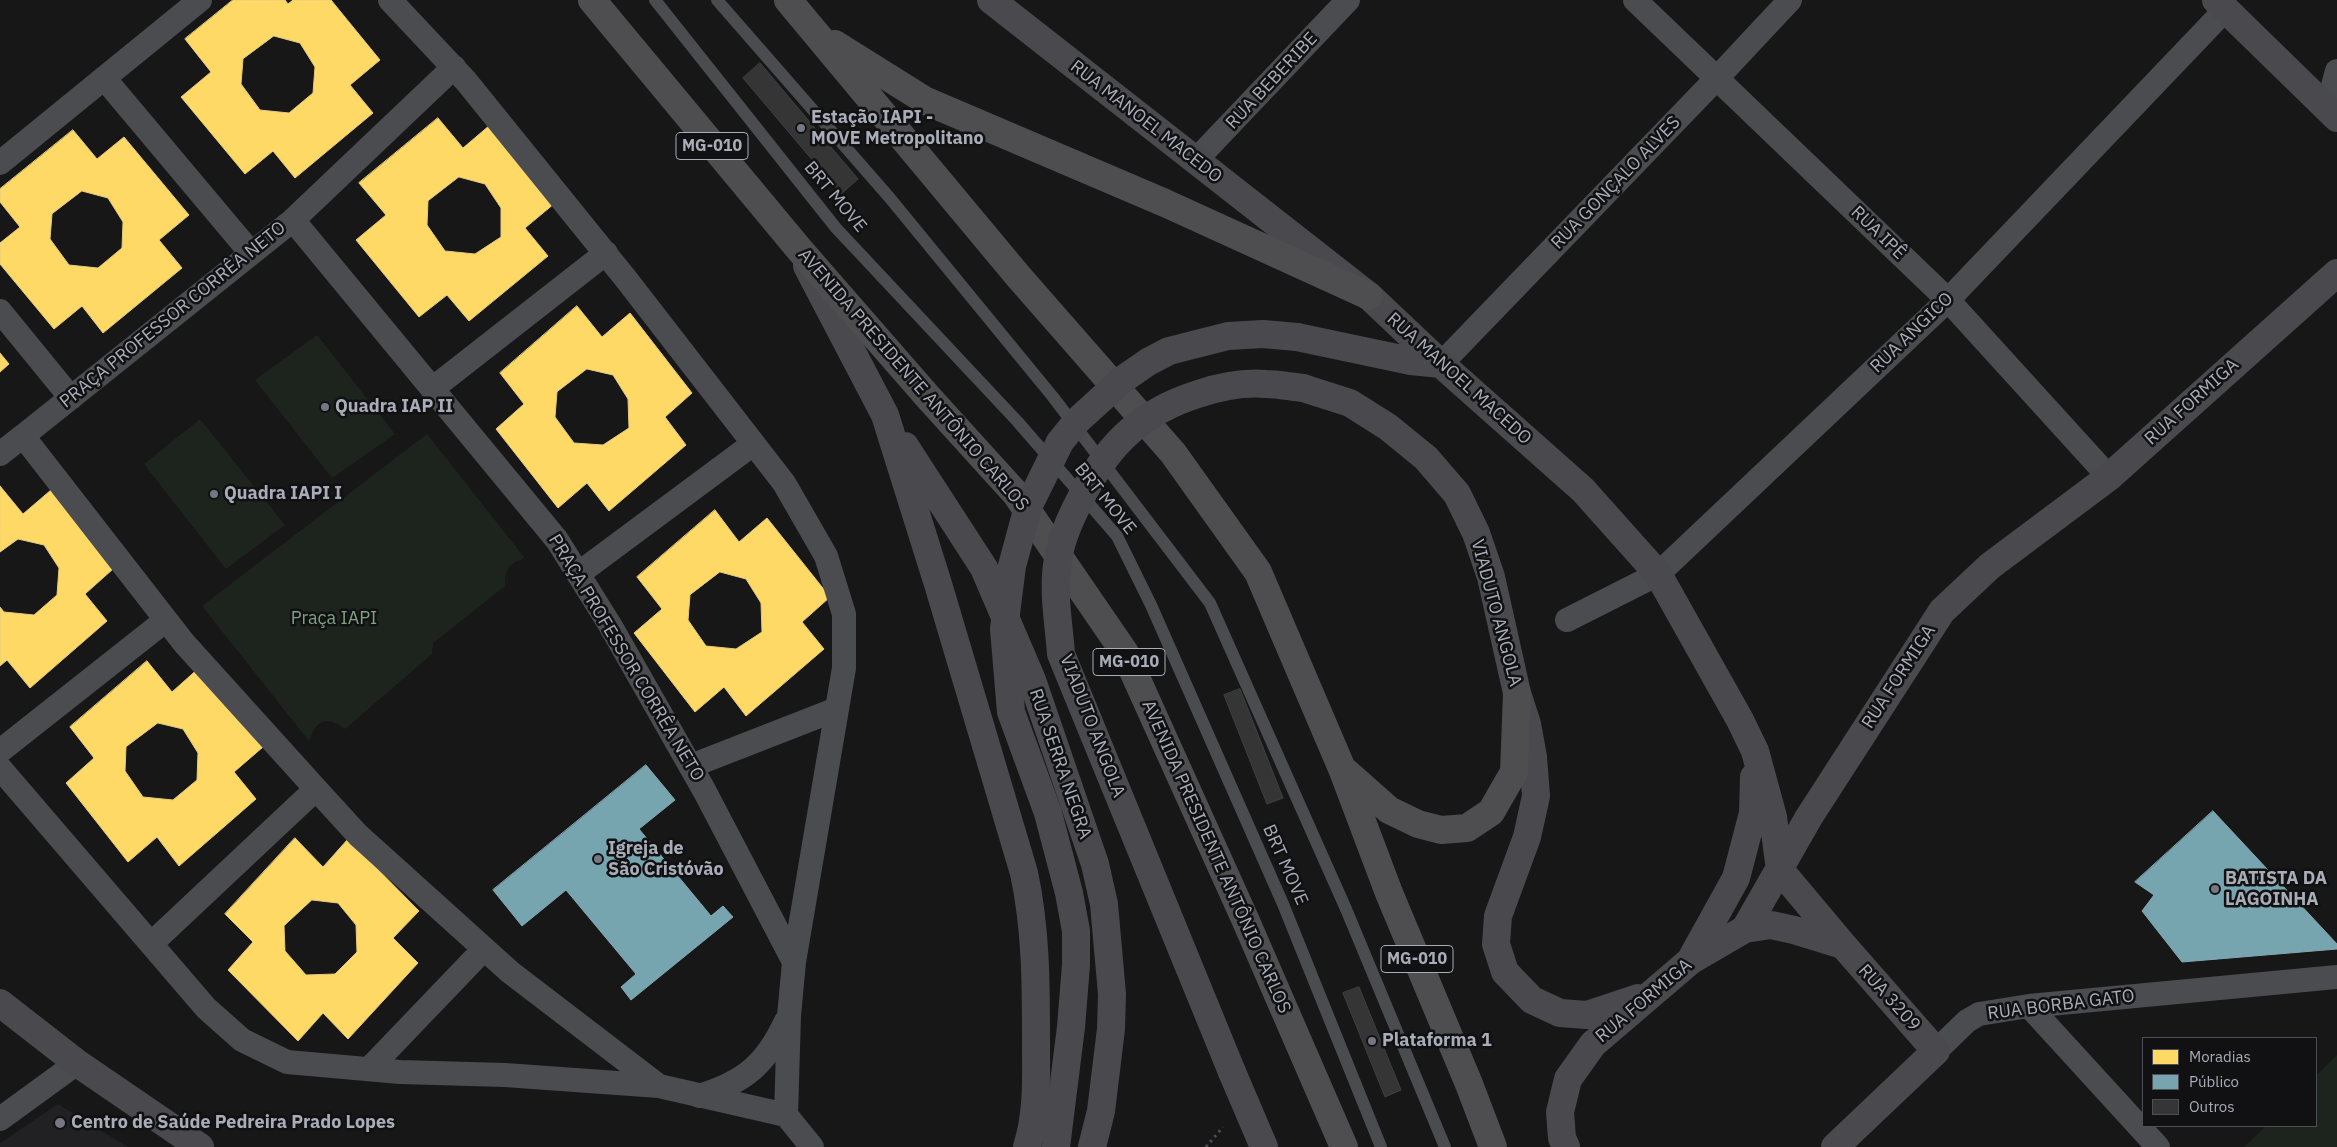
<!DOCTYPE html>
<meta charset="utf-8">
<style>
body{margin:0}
#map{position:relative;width:2337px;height:1147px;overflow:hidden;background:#171717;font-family:"IBM Plex Sans",sans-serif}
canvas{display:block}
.legend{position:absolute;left:2142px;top:1037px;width:175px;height:90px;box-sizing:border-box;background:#111113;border:1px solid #4d4f55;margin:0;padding:6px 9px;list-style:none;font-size:15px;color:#a8adb8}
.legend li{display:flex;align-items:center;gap:10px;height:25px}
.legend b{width:25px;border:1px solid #4d4f55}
</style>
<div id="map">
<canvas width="2337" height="1147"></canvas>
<ul class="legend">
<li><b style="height:14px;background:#ffd966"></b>Moradias</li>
<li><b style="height:14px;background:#76a5af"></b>Público</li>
<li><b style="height:14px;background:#353536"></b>Outros</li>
</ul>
</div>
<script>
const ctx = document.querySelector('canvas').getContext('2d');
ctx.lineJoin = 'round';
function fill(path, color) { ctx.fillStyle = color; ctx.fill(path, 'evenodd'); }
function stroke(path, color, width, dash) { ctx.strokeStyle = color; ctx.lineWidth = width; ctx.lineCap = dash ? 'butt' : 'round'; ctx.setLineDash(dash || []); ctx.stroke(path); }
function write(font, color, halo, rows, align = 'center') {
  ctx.font = font + ' "IBM Plex Sans",sans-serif'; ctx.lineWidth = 5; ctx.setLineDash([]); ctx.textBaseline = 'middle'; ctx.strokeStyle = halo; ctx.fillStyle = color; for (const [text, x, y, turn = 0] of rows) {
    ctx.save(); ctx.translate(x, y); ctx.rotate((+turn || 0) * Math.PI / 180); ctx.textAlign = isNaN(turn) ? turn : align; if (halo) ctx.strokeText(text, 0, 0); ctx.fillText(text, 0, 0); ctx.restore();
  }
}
const built = new Path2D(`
 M58 1104 128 1147H0V1143Z`);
const green = new Path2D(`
 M317 335 395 434 332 478 255 380Z
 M200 419 285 525 226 569 144 464Z
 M427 434 524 557C521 561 518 560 514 563 505 568 505 578 505 586L433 643 432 654 345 729C326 715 317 720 309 741L202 606Z
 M2337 1055V1147H2244L2266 1126H2316V1076Z`);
const homes = new Path2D(`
 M233 0H285L288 4 293 0H331L380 60 350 85 373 113 295 178 273 151 245 174 181 97 211 72 185 39ZM274 36 300 43 315 67 313 93 289 113 260 110 241 84 243 59Z
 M438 118 463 148 490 125 555 203 525 228 548 256 469 321 447 295 419 317 356 240 386 215 359 183ZM459 177 485 184 501 208V237L475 254 445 251 427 225 428 201Z
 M73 130 97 159 124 137 189 215 159 240 182 268 103 333 82 306 54 329 0 264V243L20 227 0 202V189ZM82 191 108 198 123 222 122 248 98 268 69 265 50 239 52 214Z
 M577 306 602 337 630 313 692 393 665 417 686 445 609 511 587 483 558 508 496 429 524 404 500 373ZM587 369 613 375 628 399 629 428 603 445 574 443 555 417 557 392Z
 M0 353 9 364 0 372Z
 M0 486 23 514 51 490 113 569 85 594 107 621 30 688 7 660 0 666V607L4 612 34 615 57 595 59 568 44 545 18 539 0 552Z
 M715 510 739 542 767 518 830 597 802 622 824 649 746 716 724 687 695 712 634 633 662 609 637 577ZM720 572 746 579 761 603 762 632 736 649 706 646 688 620 690 595Z
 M147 661 172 692 200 667 263 747 234 772 256 799 179 866 157 837 128 862 66 783 94 758 70 727ZM158 723 183 729 198 753 197 780 173 800 143 797 125 771 126 747Z
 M295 838 323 867 348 839 419 911 393 938 418 963 348 1039 323 1013 298 1041 228 970 253 942 225 914ZM312 900 338 903 356 925 357 952 335 974 306 975 285 951 284 926Z`);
const public = new Path2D(`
 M646 765 675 800 639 829 711 916 723 906 733 917 631 1000 621 987 636 974 566 890 522 926 493 890Z
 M2213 811 2337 944V949L2182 962 2142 911 2154 895 2135 882Z`);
const building = new Path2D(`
 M760 63 858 179 841 194 743 78Z
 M1240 689 1283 798 1267 804 1224 695Z
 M1359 987 1401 1090 1385 1097 1343 993Z`);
const path = new Path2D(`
 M1206 1147 1223 1127`);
const lane = new Path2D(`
 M655 0 836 228 1017 421 1117 536 1151 605 1283 904 1381 1147
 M717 0 889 197 1053 397 1210 603 1346 909 1445 1147`);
const street = new Path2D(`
 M390 0 466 81 626 279 784 483 826 556 844 614V668L794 962 789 1016 786 1115 659 1086 510 972 358 835 316 789 184 643 23 436 293 220 557 540 610 625 704 790 794 962
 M1635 0 1948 300 2109 477
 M104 78 251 253
 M2327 108 2337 71
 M1195 161 1348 0
 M0 163 200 0
 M293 220 454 67
 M0 311 71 398
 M1441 364 1717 78 1790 0
 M432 389 606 253
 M0 454 23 436
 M578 574 753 444
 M1567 620 1658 574 1948 300 2226 9
 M0 751 166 620
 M691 766 837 709
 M0 768 206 1008 242 1040 287 1062 400 1072 505 1075 659 1086
 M151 944 316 789
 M2029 1006 2158 1147
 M1936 1051 1967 1021 1979 1014 2029 1006 2337 977
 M369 1069 484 949
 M699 1096C745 1082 766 1064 786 1021
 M786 1115 812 1147
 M0 1119 77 1063`);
const secondary = new Path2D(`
 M991 0 1369 296 1441 364 1583 490 1658 574 1740 720 1755 751 1773 817 1780 870
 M2216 0 2337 118
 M807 266 885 415 938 584 1024 873C1036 929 1036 984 1036 1041 1036 1077 1038 1112 1027 1147
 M1297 337 1411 361 1441 364
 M1303 388 1350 403 1388 427 1426 458 1457 494 1476 533 1491 577 1517 693 1527 724 1533 757 1536 796 1527 837 1498 916 1496 944 1505 972 1532 1000 1560 1013 1587 1015 1638 998
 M905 446 984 568 1032 680 1095 864 1104 904 1112 994 1111 1029 1101 1111 1092 1147
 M1780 870 1843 945 1936 1051 1835 1147
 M1745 929 1771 925 1794 930 1843 945
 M1690 961 1736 878 1753 813 1754 777
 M0 1003 77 1063 200 1147
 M1232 1072 1264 1147
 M1566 1147 1562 1138 1560 1112 1568 1079 1593 1044 1690 961 1745 929 1809 817 1942 611 1990 566 2109 477 2337 273`);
const highway = new Path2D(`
 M592 0 799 249 928 397 1016 494 1125 653 1245 919 1344 1147
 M788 0 1018 276 1173 453 1258 572 1343 771 1389 893 1469 1084 1493 1147
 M835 44 926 101 1165 203 1369 296
 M1346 772 1389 810 1418 824 1441 830 1467 828 1491 812 1514 772 1517 693`);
const secondaryBridge = new Path2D(`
 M1232 1072 1061 654C1059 624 1052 590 1058 559 1062 535 1073 513 1084 492 1110 442 1144 411 1198 394 1219 387 1243 382 1266 384 1278 384 1291 387 1303 388
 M1056 1147 1071 1027 1076 965V931L1069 893 1048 813 1011 712 1004 629 1012 566 1028 507 1060 442 1077 421 1122 380 1148 362 1169 351 1228 336 1263 334 1297 337`);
const markers = [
 [801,128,5,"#757880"],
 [325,407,5,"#757880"],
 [214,494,5,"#757880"],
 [598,859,5,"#757880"],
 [2215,889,5,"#757880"],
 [1372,1041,5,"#757880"],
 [60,1123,6,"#757880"]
];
const shields = [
 [712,146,72],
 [1129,662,72],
 [1417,959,72]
];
const shieldNames = [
 ["MG-010",712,146],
 ["MG-010",1129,662],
 ["MG-010",1417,959]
];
const streetNames = [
 ["RUA BEBERIBE",1272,81,-47],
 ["RUA MANOEL MACEDO",1146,122,38],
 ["RUA GONÇALO ALVES",1616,183,-46],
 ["BRT MOVE",835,197,50],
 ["RUA IPÊ",1878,233,44],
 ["PRAÇA PROFESSOR CORRÊA NETO",173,315,-39],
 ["RUA ANGICO",1912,333,-44],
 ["RUA MANOEL MACEDO",1459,379,42],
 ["AVENIDA PRESIDENTE ANTÔNIO CARLOS",913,380,49],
 ["RUA FORMIGA",2192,402,-42],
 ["BRT MOVE",1105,499,51],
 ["VIADUTO ANGOLA",1496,613,75],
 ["PRAÇA PROFESSOR CORRÊA NETO",626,658,59],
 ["RUA FORMIGA",1899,677,-57],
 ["VIADUTO ANGOLA",1092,726,69],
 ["RUA SERRA NEGRA",1060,764,71],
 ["AVENIDA PRESIDENTE ANTÔNIO CARLOS",1216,857,66],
 ["BRT MOVE",1285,865,66],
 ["RUA 3209",1889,998,48],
 ["RUA FORMIGA",1644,1001,-40],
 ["RUA BORBA GATO",2061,1005,-7]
];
const poiNames = [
 ["Estação IAPI -",811,118],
 ["MOVE Metropolitano",811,139],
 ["Quadra IAP II",335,407],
 ["Quadra IAPI I",224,494],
 ["Igreja de",608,849],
 ["São Cristóvão",608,870],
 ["BATISTA DA",2225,879],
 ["LAGOINHA",2225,900],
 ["Plataforma 1",1382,1041],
 ["Centro de Saúde Pedreira Prado Lopes",71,1123]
];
const parkNames = [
 ["Praça IAPI",334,619]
];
fill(built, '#212123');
fill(green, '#1d241e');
fill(homes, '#ffd966');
stroke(homes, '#e5cc7f', 1);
fill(public, '#76a5af');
stroke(public, '#85a7b2', 1);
fill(building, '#353536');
stroke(building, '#3f4043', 1);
stroke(path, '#4d4e52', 3, [2.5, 4]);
stroke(lane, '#4b4c50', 12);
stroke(street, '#4b4c50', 24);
stroke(secondary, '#4a4a4e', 28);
stroke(highway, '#4e4e51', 28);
stroke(secondaryBridge, '#4a4a4e', 28);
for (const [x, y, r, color] of markers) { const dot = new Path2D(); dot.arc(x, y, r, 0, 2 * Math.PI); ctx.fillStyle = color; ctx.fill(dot); stroke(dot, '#111113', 2); }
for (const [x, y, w] of shields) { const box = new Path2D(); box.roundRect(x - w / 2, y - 13.5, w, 27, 4); ctx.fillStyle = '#111113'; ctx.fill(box); stroke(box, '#a8adb8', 1); }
write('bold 16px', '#a8adb8', null, shieldNames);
write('18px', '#a8adb8', '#111113', streetNames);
write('bold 18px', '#a8adb8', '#111113', poiNames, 'left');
write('18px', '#7fa381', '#111113', parkNames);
</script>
